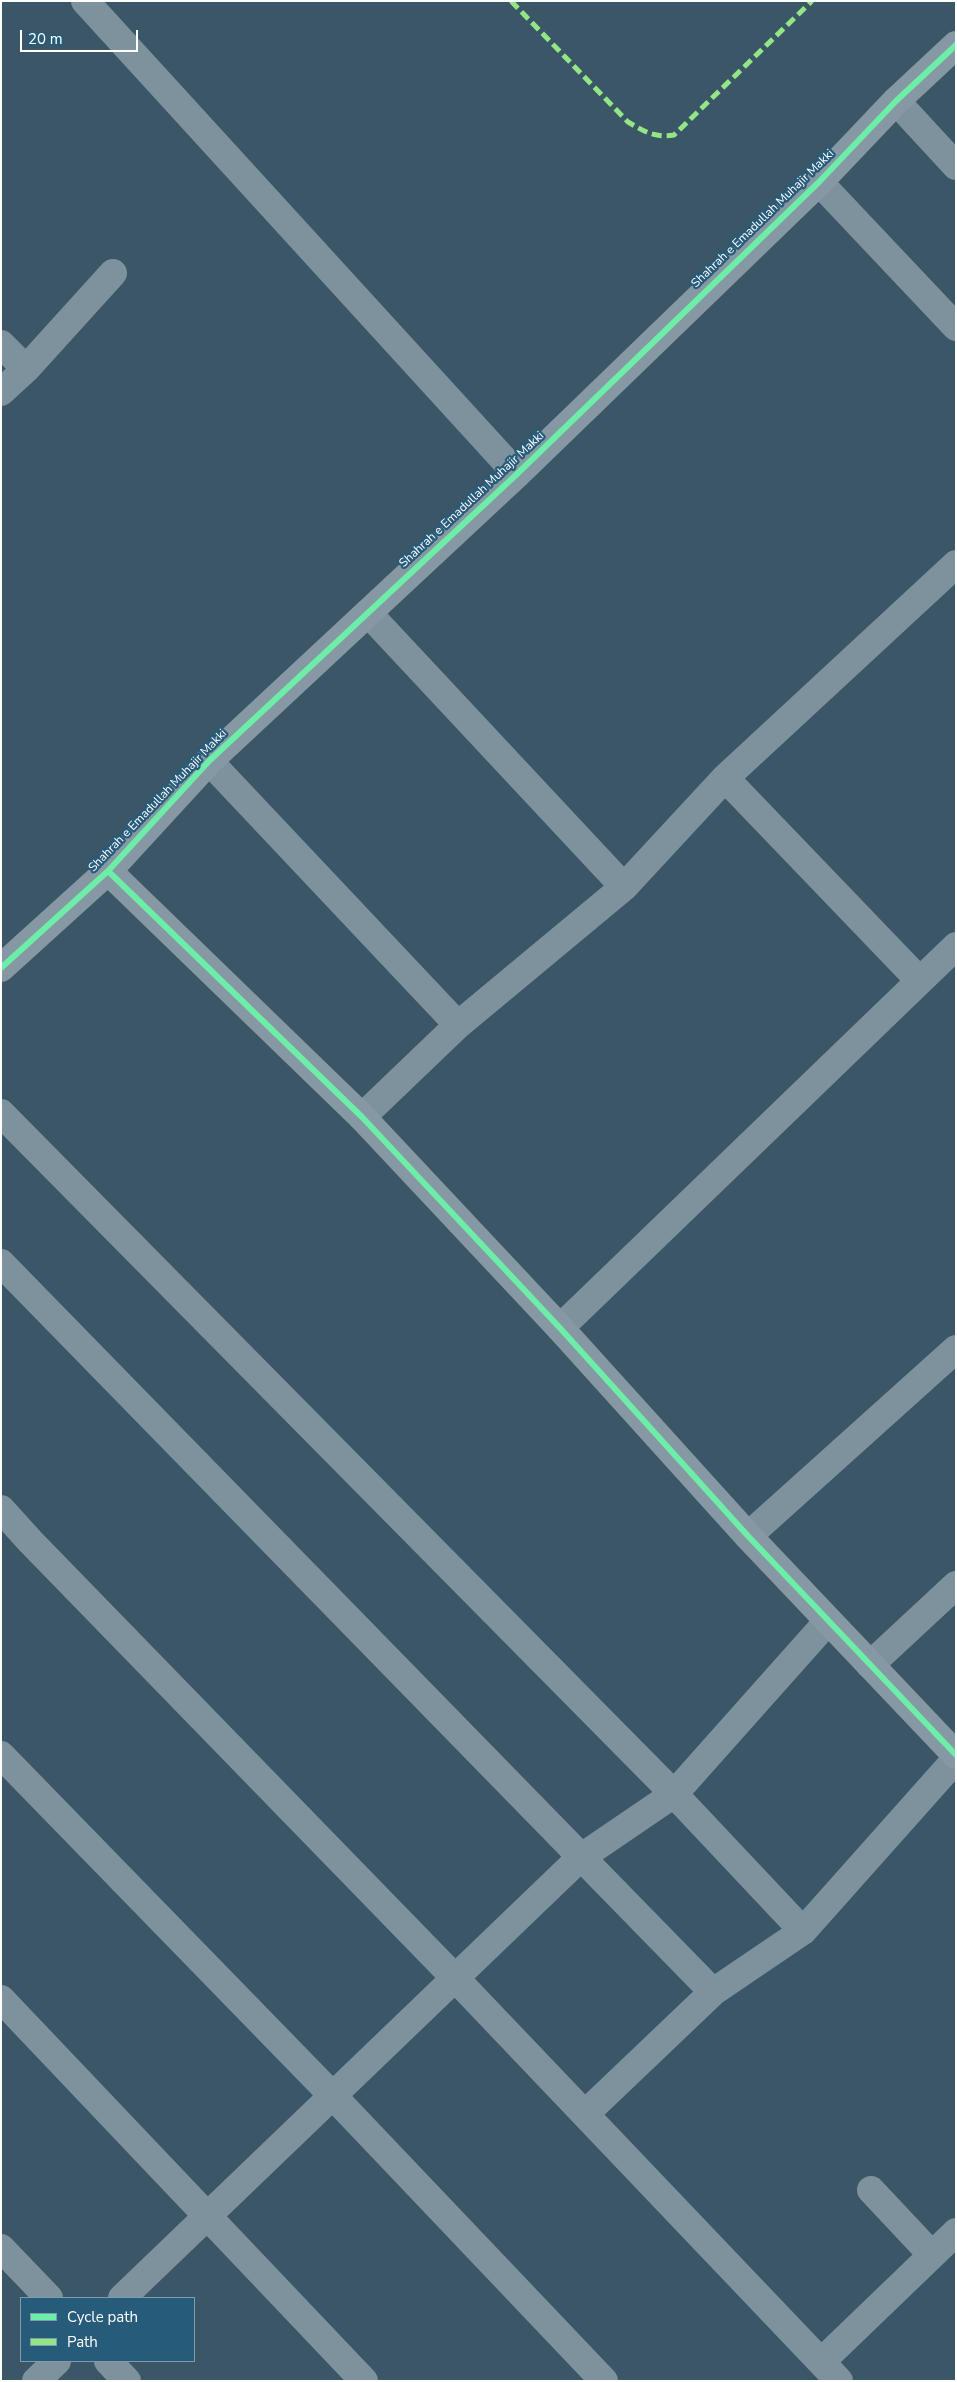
<!DOCTYPE html>
<style>
body{margin:0}
#map{position:relative;width:957px;height:2382px;overflow:hidden;background:#3a5667;font-family:"Nunito Sans",sans-serif}
canvas{display:block}
.frame{position:absolute;inset:0;border:2px solid #fff;pointer-events:none}
.legend{position:absolute;left:20px;top:2297px;width:175px;height:65px;box-sizing:border-box;background:#275b7a;border:1px solid #7d9daf;margin:0;padding:6px 9px;list-style:none;font-size:15px;color:#fff}
.legend li{display:flex;align-items:center;gap:10px;height:25px}
.legend b{width:25px;border:1px solid #7d9daf}
.scale{position:absolute;left:20px;top:30px;width:118px;height:22px;box-sizing:border-box;border:2px solid #fff;border-top:0;padding-left:6px;font-size:15px;line-height:18px;white-space:nowrap;color:#fff;-webkit-text-stroke:4px #275b7a;paint-order:stroke}
</style>
<div id="map">
<canvas width="957" height="2382"></canvas>
<div class="frame"></div>
<ul class="legend">
<li><b style="height:6px;background:#6deda7"></b>Cycle path</li>
<li><b style="height:6px;background:#94e586"></b>Path</li>
</ul>
<div class="scale">20 m</div>
</div>
<script>
const ctx = document.querySelector('canvas').getContext('2d');
ctx.lineJoin = 'round';
function stroke(path, color, width, dash) { ctx.strokeStyle = color; ctx.lineWidth = width; ctx.lineCap = dash ? 'butt' : 'round'; ctx.setLineDash(dash || []); ctx.stroke(path); }
function write(font, color, halo, rows, align = 'center') {
  ctx.font = font + ' "Nunito Sans",sans-serif'; ctx.lineWidth = 4.5; ctx.setLineDash([]); ctx.textBaseline = 'middle'; ctx.strokeStyle = halo; ctx.fillStyle = color; for (const [text, x, y, turn = 0] of rows) {
    ctx.save(); ctx.translate(x, y); ctx.rotate((+turn || 0) * Math.PI / 180); ctx.textAlign = isNaN(turn) ? turn : align; if (halo) ctx.strokeText(text, 0, 0); ctx.fillText(text, 0, 0); ctx.restore();
  }
}
const street = new Path2D(`
 M85 1 517 474
 M896 101 956 166
 M819 182 956 327
 M1 344 26 369
 M1 392 26 369 113 273
 M368 613 624 887
 M209 761 458 1025
 M725 778 919 980
 M1 1113 674 1794 803 1931
 M362 1117 458 1025 624 887 725 778 956 564
 M1 1263 713 1992
 M560 1328 956 946
 M1 1509 30 1541 455 1978 821 2362
 M748 1536 956 1349
 M870 1665 956 1585
 M1 1755 333 2096 604 2381
 M1 1999 364 2381
 M585 2114 713 1992 803 1931 956 1759
 M871 2190 932 2255
 M1 2248 49 2298
 M122 2298 580 1858 674 1794 828 1621
 M108 2361 127 2381
 M36 2381 57 2361
 M839 2381 821 2362 956 2232`);
const secondary = new Path2D(`
 M108 871 362 1117 560 1328 748 1536 956 1755
 M1 968 108 871 209 761 517 474 819 182 896 101 956 45`);
const quiet = new Path2D(`
 M511 1 628 122C645 132 655 138 674 135L812 1`);
const cycleway = new Path2D(`
 M108 871 362 1117 560 1328 748 1536 956 1755
 M1 968 108 871 209 761 517 474 819 182 896 101 956 45`);
const streetNames = [
 ["Shahrah e Emadullah Muhajir Makki",763,219,-44],
 ["Shahrah e Emadullah Muhajir Makki",472,500,-43],
 ["Shahrah e Emadullah Muhajir Makki",158,801,-46]
];
stroke(street, '#7e929e', 28);
stroke(secondary, '#8598a3', 28);
stroke(quiet, '#94e586', 5, [10, 5]);
stroke(cycleway, '#6deda7', 6);
write('12px', '#fff', '#275b7a', streetNames);
</script>
